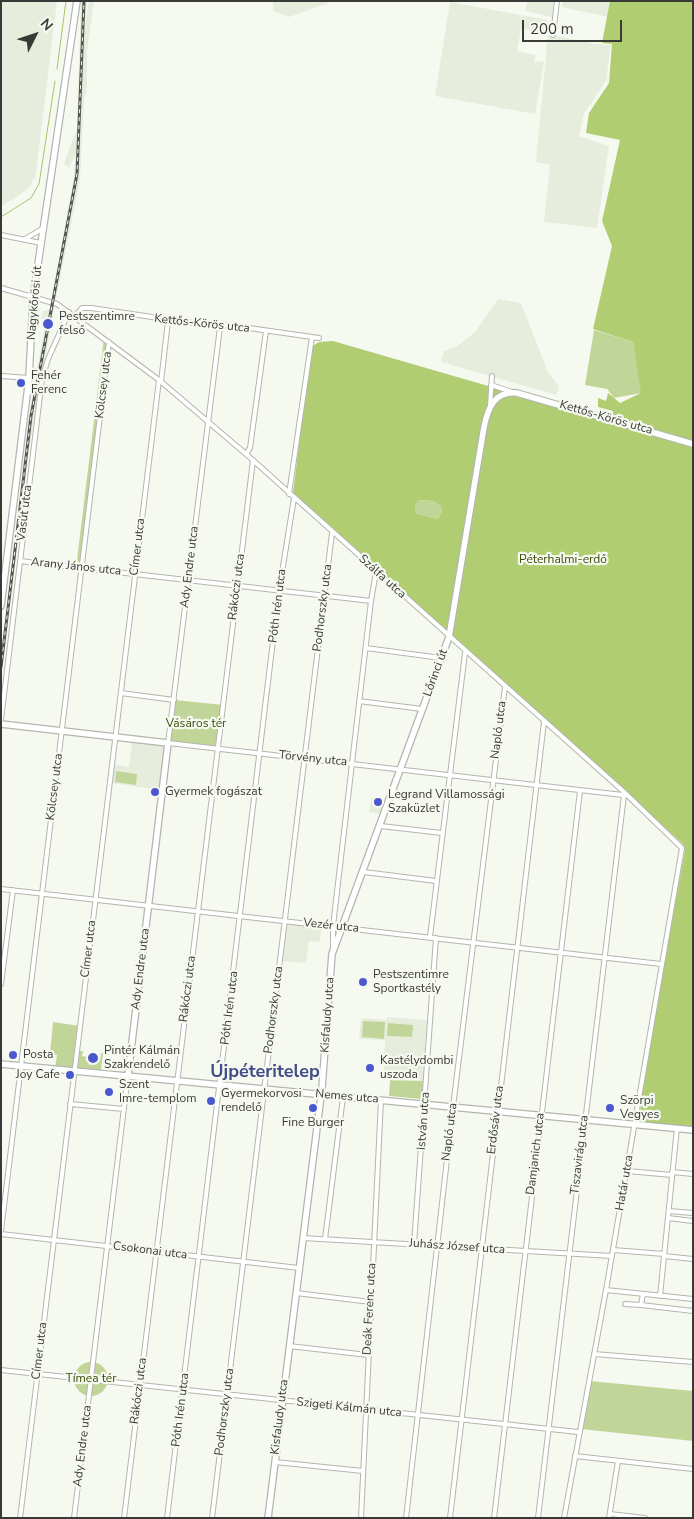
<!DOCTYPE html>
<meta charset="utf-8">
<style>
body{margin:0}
#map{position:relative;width:694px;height:1519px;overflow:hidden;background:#f6f9f0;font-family:"Nunito Sans",sans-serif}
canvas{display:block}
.frame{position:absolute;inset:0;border:2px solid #393a37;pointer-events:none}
.north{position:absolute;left:10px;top:10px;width:50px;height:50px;-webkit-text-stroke:4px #f6f9f0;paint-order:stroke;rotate:49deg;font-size:14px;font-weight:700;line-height:20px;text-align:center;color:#393a37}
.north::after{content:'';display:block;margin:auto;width:18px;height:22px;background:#393a37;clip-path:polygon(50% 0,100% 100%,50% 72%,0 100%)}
.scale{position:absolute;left:522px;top:20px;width:100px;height:22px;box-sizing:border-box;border:2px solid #393a37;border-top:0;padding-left:6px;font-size:15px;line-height:18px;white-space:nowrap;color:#393a37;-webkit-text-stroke:4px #f6f9f0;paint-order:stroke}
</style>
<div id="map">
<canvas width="694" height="1519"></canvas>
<div class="frame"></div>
<div class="north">N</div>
<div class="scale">200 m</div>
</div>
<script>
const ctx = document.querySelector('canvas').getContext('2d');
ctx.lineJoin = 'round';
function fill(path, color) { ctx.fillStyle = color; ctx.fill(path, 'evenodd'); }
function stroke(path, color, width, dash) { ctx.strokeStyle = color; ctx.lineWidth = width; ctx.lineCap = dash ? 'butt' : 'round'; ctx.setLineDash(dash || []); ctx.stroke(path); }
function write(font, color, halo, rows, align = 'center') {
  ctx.font = font + ' "Nunito Sans",sans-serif'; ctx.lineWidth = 4.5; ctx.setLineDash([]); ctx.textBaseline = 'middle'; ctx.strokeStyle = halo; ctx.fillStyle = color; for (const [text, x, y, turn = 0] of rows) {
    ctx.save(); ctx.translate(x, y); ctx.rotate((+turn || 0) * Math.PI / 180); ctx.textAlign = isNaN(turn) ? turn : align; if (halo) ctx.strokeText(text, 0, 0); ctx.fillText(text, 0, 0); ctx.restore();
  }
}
const built = new Path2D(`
 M1 1H57L35 180 33 179 31 186 14 199 1 206Z
 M81 1H87L84 36 89 1H94L87 51V88L84 100 80 180 54 309 26 466 1 678V652L18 522 23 466 30 409 46 321 41 319 43 311 50 309 73 182 76 153 69 168 64 164 77 128Z
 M273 1H334L289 17 273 11Z
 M527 1H554L552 17 525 11Z
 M563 1H610L608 17 561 7Z
 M450 2 548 20 547 31 521 29 517 51 535 55 534 63 537 61 544 62 535 114 435 96Z
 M548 34 596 44 611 45 606 81 584 114 579 136 609 146 597 228 544 222 550 165 536 162Z
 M498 299 521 303 548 372 559 386 556 395 441 362 444 351 456 347 475 332Z
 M132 742 166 746 160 790 111 783 113 764 129 767Z
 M371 798 386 800 381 814 369 812Z
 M287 924 321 928 320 942 309 941 306 963 282 961Z
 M387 1017 427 1020 423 1081 383 1079 385 1040 359 1039 361 1018 386 1020Z`);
const green = new Path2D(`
 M594 330 633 342 642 393 614 398 607 389 585 385Z
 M104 338 109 342 82 568H76Z
 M419 500 433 501 441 506 442 513 437 519 415 513V506Z
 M174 700 224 705 218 748 168 743Z
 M116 771 137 774 136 785 115 782Z
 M363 1021 385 1022 384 1039 362 1037Z
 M53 1022 80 1026 74 1070 55 1069 57 1055 50 1054Z
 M388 1023 413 1025 412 1037 387 1036Z
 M78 1051H83L82 1056 87 1057 85 1059 90 1065 100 1061 101 1053H103L101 1070 77 1068Z
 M390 1080 423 1081 422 1099 389 1096Z
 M74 1379a17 17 0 1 1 34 0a17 17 0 1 1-34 0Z
 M590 1381 693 1391V1441L581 1429Z`);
const forest = new Path2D(`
 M610 1H693V1127L643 1122 638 1114 641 1107 640 1094 685 850 683 844 293 493 311 347 319 342 333 341 609 421 613 411 598 407V398L606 401 608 393 620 403 641 393 633 342 593 329 612 246 602 221 620 140 586 133 589 113 609 83 612 44 602 43ZM419 500 433 501 441 506 442 513 437 519 415 513V506Z`);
const stream = new Path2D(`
 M57 69 66 1
 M1 217 31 198 39 184 55 81`);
const street = new Path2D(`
 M553 35 557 1
 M1 235 41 243
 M25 239 42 229
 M1 288 57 304 159 380 246 454 624 792 682 848 606 1290 564 1518
 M75 316 82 308H91L220 327 228 325 319 338
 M220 327 168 743 623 795
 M1 376 29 378
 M161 382 168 321
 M491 385 512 392
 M490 406 492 376
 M246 454 250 448 266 331
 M289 494 312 337
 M20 561 371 601
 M366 648 441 658
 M121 693 174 700
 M359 701 422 709
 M1 720 42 379 48 359 69 312
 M381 826 442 833
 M364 872 436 881
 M1 889 661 964
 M430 937 465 653
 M333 949V926L371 601 376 572
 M1 984 13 890
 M70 1104 124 1109
 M627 1171 672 1175
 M672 1172 693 1174
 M669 1211 693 1213
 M668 1218 693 1221
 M1 1231 109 342
 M1 1234 299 1268
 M303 1238 612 1256
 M325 1239 343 1097
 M414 1244 436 938
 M613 1250 664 1254
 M664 1256 693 1259
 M606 1290 693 1299
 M296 1293 371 1302
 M660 1296 677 1128
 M625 1304 641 1305 643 1294
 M641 1305 693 1311
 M289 1346 368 1355
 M594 1354 693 1362
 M1 1370 578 1432
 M575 1456 693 1469
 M275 1462 363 1471
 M610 1514 645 1518
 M20 1518 159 380
 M74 1518 128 1075
 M124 1518 253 460
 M167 1518 279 591 294 498
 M212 1518 332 533
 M361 1518 381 1100
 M406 1518 453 1107 505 687
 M450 1518 544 722
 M494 1518 580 791
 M538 1518 624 795
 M609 1518 618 1461`);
const secondary = new Path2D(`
 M1 606 29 378 33 298 77 1
 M1 724 168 743 128 1075
 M1 1064 693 1130
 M268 1518 322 1088 332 954 449 637 484 427C488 407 495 391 517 393L693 444`);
const rail = new Path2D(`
 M1 667 31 416 77 174 84 1`);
const markers = [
 [48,324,6,"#4a58ce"],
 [21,383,5,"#4a58ce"],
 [155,792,5,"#4a58ce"],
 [378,802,5,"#4a58ce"],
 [363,982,5,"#4a58ce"],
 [13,1055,5,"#4a58ce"],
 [93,1058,6,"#4a58ce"],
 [370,1068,5,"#4a58ce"],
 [70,1075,5,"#4a58ce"],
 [109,1092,5,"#4a58ce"],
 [211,1101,5,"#4a58ce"],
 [313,1108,5,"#4a58ce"],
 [610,1108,5,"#4a58ce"]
];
const streetNames = [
 ["Nagykőrösi út",35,303,-85],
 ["Kettős-Körös utca",202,324,6],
 ["Kölcsey utca",104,385,-83],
 ["Kettős-Körös utca",606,418,16],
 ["Vasút utca",25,513,-83],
 ["Címer utca",138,547,-83],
 ["Arany János utca",76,567,6],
 ["Ady Endre utca",190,567,-83],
 ["Szálfa utca",382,577,42],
 ["Rákóczi utca",237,587,-83],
 ["Póth Irén utca",278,606,-83],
 ["Podhorszky utca",323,608,-83],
 ["Lőrinci út",436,673,-70],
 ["Napló utca",499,730,-83],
 ["Törvény utca",313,759,6],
 ["Kölcsey utca",55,787,-83],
 ["Vezér utca",331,926,6],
 ["Címer utca",89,949,-83],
 ["Ady Endre utca",141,969,-83],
 ["Rákóczi utca",188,989,-83],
 ["Póth Irén utca",230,1008,-83],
 ["Podhorszky utca",274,1010,-83],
 ["Kisfaludy utca",328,1015,-86],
 ["Nemes utca",347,1097,5],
 ["Erdősáv utca",496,1120,-83],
 ["István utca",424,1121,-86],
 ["Napló utca",450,1132,-83],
 ["Damjanich utca",536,1154,-83],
 ["Tiszavirág utca",580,1155,-83],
 ["Határ utca",625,1183,-80],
 ["Juhász József utca",457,1247,4],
 ["Csokonai utca",150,1251,7],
 ["Deák Ferenc utca",370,1309,-87],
 ["Címer utca",40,1351,-83],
 ["Rákóczi utca",139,1391,-83],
 ["Szigeti Kálmán utca",349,1408,6],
 ["Póth Irén utca",181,1410,-83],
 ["Podhorszky utca",225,1412,-83],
 ["Kisfaludy utca",280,1417,-83],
 ["Ady Endre utca",83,1446,-83]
];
const poiNames = [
 ["Pestszentimre",59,317],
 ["felső",59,331],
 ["Fehér",31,376],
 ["Ferenc",31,390],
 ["Gyermek fogászat",165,792],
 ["Legrand Villamossági",388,795],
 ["Szaküzlet",388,809],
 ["Pestszentimre",373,975],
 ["Sportkastély",373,989],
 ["Pintér Kálmán",104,1051],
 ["Szakrendelő",104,1065],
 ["Posta",23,1055],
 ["Kastélydombi",380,1061],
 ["uszoda",380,1075],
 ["Joy Cafe",60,1075,"right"],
 ["Szent",119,1085],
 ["Imre-templom",119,1099],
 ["Gyermekorvosi",221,1094],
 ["rendelő",221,1108],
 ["Szörpi",620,1101],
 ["Vegyes",620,1115],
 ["Fine Burger",313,1123,"center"]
];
const parkNames = [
 ["Péterhalmi-erdő",563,560],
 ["Vásáros tér",196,724],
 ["Tímea tér",91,1379]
];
const districtNames = [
 ["Újpéteritelep",265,1073]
];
fill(built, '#e7eddd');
fill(green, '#c1d599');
fill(forest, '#b1cd72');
stroke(stream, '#a8c369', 1);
stroke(street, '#b3b6ae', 6);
stroke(secondary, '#b3b6ae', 8);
stroke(street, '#fff', 4);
stroke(secondary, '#fff', 5.5);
stroke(rail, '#545652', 3);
stroke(rail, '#f6f9f0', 1, [4]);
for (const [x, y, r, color] of markers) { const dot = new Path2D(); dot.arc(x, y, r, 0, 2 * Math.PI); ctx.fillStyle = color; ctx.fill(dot); stroke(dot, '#f6f9f0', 2); }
write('12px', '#393a37', '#f6f9f0', streetNames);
write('12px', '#393a37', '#f6f9f0', poiNames, 'left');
write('12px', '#3a4b05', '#f6f9f0', parkNames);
write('bold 18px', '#414d89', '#f6f9f0', districtNames);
</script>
